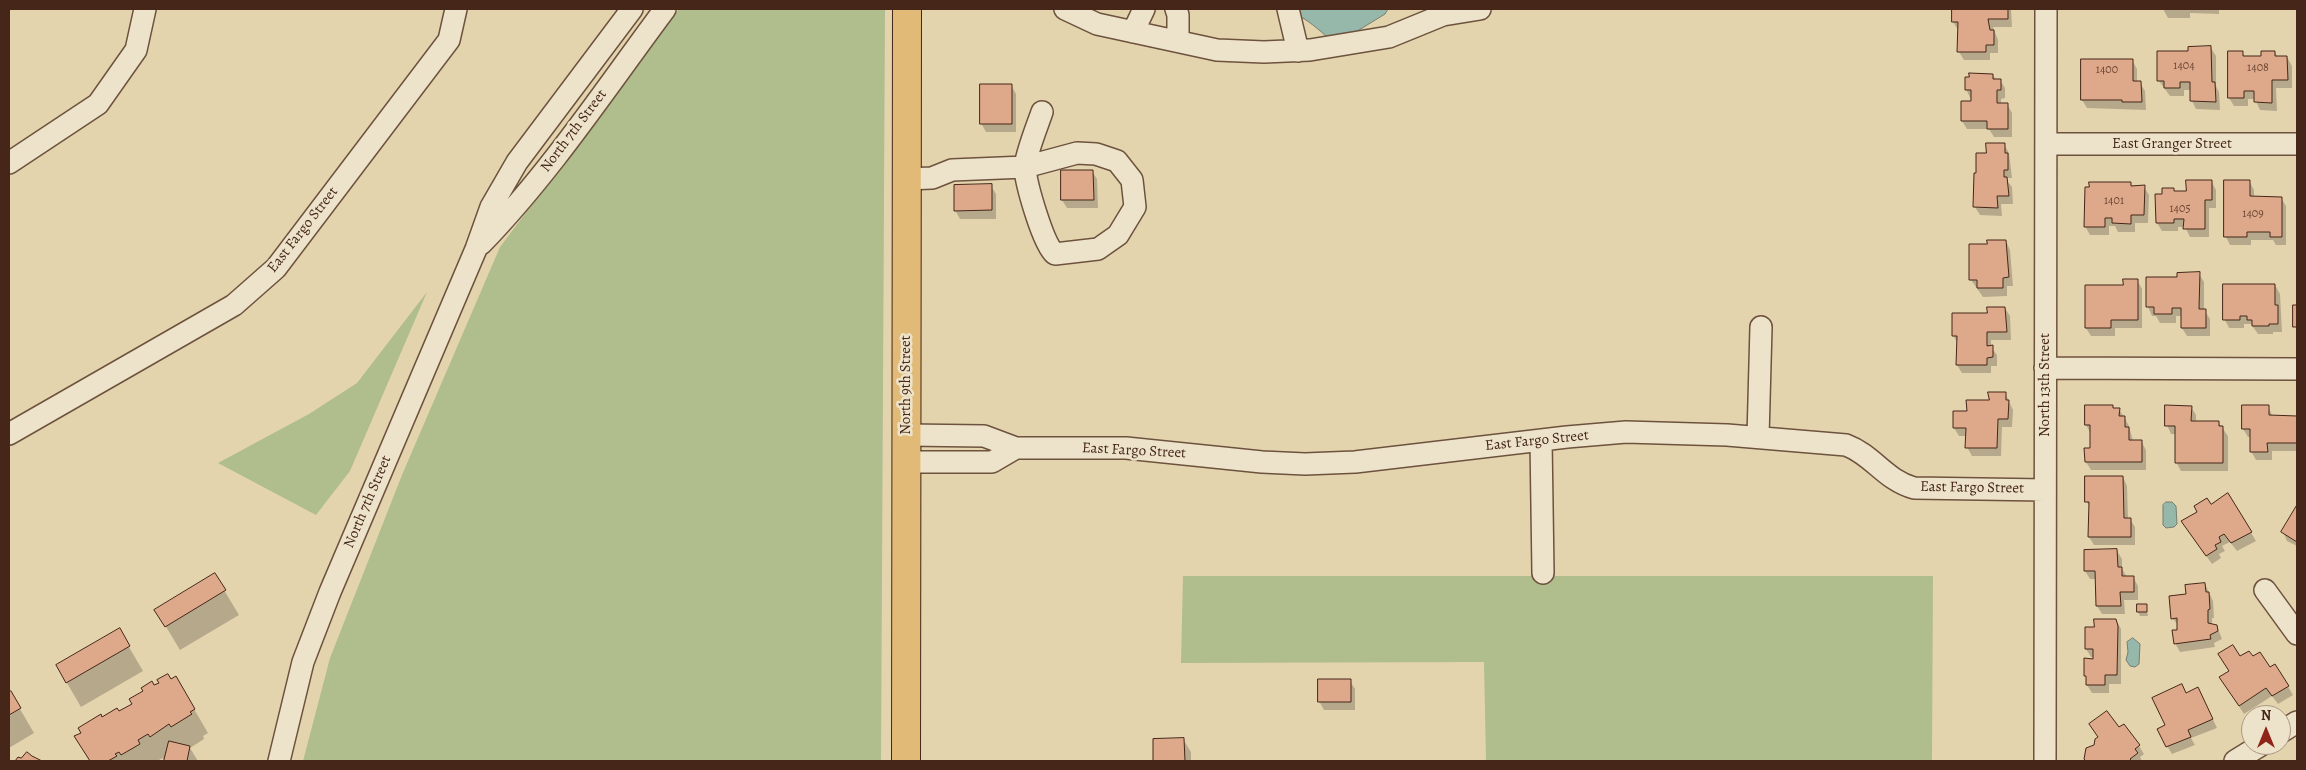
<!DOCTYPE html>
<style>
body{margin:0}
#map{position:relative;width:2306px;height:770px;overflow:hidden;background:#e4d4ae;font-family:Alegreya,serif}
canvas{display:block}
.frame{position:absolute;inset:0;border:10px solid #452618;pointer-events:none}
.north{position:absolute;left:2241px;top:705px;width:50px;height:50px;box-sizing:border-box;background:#ede3ca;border:1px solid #aa9783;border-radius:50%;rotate:0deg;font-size:14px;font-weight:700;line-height:20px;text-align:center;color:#452618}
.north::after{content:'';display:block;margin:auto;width:18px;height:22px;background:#8f2418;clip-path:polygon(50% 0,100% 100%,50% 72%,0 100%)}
</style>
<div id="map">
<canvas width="2306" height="770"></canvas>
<div class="frame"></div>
<div class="north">N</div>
</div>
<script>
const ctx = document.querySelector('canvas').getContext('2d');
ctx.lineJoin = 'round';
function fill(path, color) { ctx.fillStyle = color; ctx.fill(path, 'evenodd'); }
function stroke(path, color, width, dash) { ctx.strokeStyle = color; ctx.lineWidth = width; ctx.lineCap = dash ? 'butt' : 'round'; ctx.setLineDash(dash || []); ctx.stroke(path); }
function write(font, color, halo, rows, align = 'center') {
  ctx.font = font + ' Alegreya,serif'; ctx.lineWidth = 5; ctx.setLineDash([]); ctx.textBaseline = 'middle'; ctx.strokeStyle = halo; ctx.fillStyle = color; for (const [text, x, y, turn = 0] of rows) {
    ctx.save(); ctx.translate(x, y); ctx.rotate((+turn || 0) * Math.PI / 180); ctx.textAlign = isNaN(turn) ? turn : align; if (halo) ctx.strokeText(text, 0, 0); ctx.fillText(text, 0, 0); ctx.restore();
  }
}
const green = new Path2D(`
 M679 9H885L881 761H303L330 658 402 475 500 247Z
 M427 292 350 471 316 515 218 463 309 414 357 383Z
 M1183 576H1933L1932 761H1486L1484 662 1181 663Z`);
const water = new Path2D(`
 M1299 9H1388L1385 14 1354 33 1327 37C1322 32 1305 18 1299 16Z
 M2166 502H2172L2176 506 2177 524 2174 527 2166 528 2163 525V505Z
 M2133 638 2140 644 2139 664 2135 667 2130 666 2126 660 2128 652 2127 642Z`);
const shadow = new Path2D(`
 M1953 9H2011L2012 27H1993L1998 40V53H1990V60H1964L1959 52 1958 30 1953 22Z
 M2163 9H2219V14L2190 13V18H2168Z
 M2211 48 2216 56V86L2219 92 2220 110 2196 109 2192 101V90H2184V96H2170L2159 81 2189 53Z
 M2242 52 2245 57H2262L2275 52 2278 58 2287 57 2292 66V88H2276L2277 111 2260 110 2255 99H2248V106H2234L2229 98Z
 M2132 60 2137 69V83H2140L2145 91 2146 110 2087 108 2082 100Z
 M1993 75 1996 80H2000L2005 88V98L2001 99V104H2007L2012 113V137H1994L1989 129H1967L1962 121 1972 102 1966 89Z
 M1011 85 1016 94V132H986L981 123Z
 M2004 144 2009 153 2012 178H2008V182L2012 187 2013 204H2001L2002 216 1980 215 1975 207 1978 174Z
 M1092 171 1097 179 1098 208H1067L1062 200Z
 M2211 181 2216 190V208H2209V237H2190L2185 227H2178V231H2162L2157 223 2163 195 2173 189 2175 192 2188 193Z
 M2249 181 2254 190V198H2281L2286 206V245H2276L2273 240H2251V245H2230L2226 237Z
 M2130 183 2132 187H2144L2149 195 2148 223H2135V232H2118L2115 226H2109V235H2090L2085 226Z
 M991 186 996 194V219H960L955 210Z
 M2006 241 2010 250 2013 286H2007V296L1983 297 1971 280 1989 245Z
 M2199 274 2204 282V310L2210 319V336H2187L2182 328V316H2176V323H2160L2156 316H2152L2148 307V278H2178Z
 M2137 280 2142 289V328H2115V336H2091L2086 328 2124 286Z
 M2275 285 2280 294 2282 332H2273V334H2258L2251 324H2244V328H2229L2225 320Z
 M2005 308 2010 316 2011 340H1991V347L1997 355V366H1991V373H1962L1957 365 1958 344 1953 335Z
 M2005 393 2013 410 2012 427H2002L2001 456H1972L1967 447V436H1959L1954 428 1968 413Z
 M2112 406 2114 409H2119L2124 417 2129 426 2133 441H2141L2146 450V470H2091L2086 462 2091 449V434L2086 425Z
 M2268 406 2273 417H2297V451H2272V460H2256L2251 451 2252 437H2248L2243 429Z
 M2191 407 2196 415V422H2218L2228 436V471H2181L2176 462V434H2171L2167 425Z
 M2123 477 2127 486 2128 519H2130L2135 527V545H2094L2089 537 2090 508 2087 502Z
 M2228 495 2256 541 2237 551 2230 542 2222 546 2225 551 2219 554 2221 558 2212 564 2188 530 2199 513Z
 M2297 508V546L2287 541 2283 532Z
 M2117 551 2122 559V569L2127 577H2133L2138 586V600H2124L2125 614H2102L2097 606V579H2090L2085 571Z
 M215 575 239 615 180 650 156 610Z
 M2205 584 2213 601 2214 618H2212V625L2217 626 2222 639 2214 643 2215 647 2180 652 2175 643 2179 626 2172 618 2187 595Z
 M2146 605 2148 616H2140L2138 612Z
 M2116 620 2121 629V684H2109V693H2092L2087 685 2095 657H2091L2086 649 2096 628Z
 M119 630 143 671 81 707 57 666Z
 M2240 658H2252L2270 669 2275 665 2293 695 2278 704 2272 696 2244 714 2226 686 2230 672Z
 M1350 681 1355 689V710H1324L1319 701Z
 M154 687 194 709 208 733 203 736 204 739 190 748 198 761H165L163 758 157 761H90L76 737 102 719 118 713 134 704Z
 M10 692 34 733 9 748V693Z
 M2186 694 2202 697 2217 728 2191 738 2195 745 2172 754 2167 746V726Z
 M2119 729 2139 746 2144 754 2140 757 2142 761H2087L2086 759 2099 738Z
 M1183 739 1191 752V761H1153L1154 740Z`);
const building = new Path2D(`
 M1952 9H2008V19H1988L1990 30H1994V45H1986V52H1957L1958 22H1952Z
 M2211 46 2212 82H2215L2216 102 2190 101V82H2180V88H2164V81H2157V51H2188V47Z
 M2228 51H2243V56H2261V51H2275V56H2287L2288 80H2272V103L2254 102V91H2244V98H2228Z
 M2081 59H2133V81H2141L2142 102H2122V100H2081Z
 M1969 73 1993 74V79H2001V90H1997V103H2008V129H1987V121H1961V101H1971V90H1965V77H1969Z
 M980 84H1012V124H980Z
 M1986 143H2005V153H2008V170H2004V177H2007L2009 196H1997L1998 208 1973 207 1974 173H1976V153H1986Z
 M1061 170H1093L1094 200H1061Z
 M2186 180H2212V200H2205V229H2183L2184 219H2174V223H2156L2155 194H2162V188H2174V191H2186Z
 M2224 180H2250V196L2282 197V237H2270V232H2247V237H2224Z
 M2089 182H2131V186L2145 185 2144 215H2131V224L2112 223V218H2105V227H2084L2085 187H2089Z
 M992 184V210L954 211V185Z
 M1987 240H2006L2009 277 2003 278V288H1977V280H1969V244H1987Z
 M2200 272 2199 309H2206V328H2181V308H2172V314H2154V307H2146V277H2177V273Z
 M2123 279H2138V320H2111V328H2085V285H2123Z
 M2223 284H2275V305H2278V324H2269V326H2252V320H2247V316H2240V320H2223Z
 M2293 305H2297V327H2293Z
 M1987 307H2005L2007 332H1987V346L1993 345V357L1987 358V365H1956L1957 336H1952V313H1987Z
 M1988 392H2006V400H2009L2008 419H1998L1997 448H1965L1966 428H1953V411H1967L1966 400H1989Z
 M2085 405H2113V408H2120L2119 416H2125V427H2129V440H2142V462H2085L2084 448H2090V425H2085Z
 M2165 405 2192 406 2191 421H2219V426H2223V463H2175V426H2165Z
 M2242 405H2269V415L2297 416V443H2267L2268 452H2250V429H2242Z
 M2085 476H2123L2124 518H2131V537H2088L2089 502H2085Z
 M2228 493 2252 532 2231 543 2224 534 2219 537 2221 542 2215 545 2217 549 2206 556 2181 521 2197 512 2194 506 2207 498 2211 504Z
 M2297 505V542L2281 532Z
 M2117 549 2118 567H2122V576H2134V592H2120L2121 606H2096L2095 571H2084V550Z
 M215 573 226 590 165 627 154 610Z
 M2205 583 2206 592H2209L2210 609 2208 610V623L2217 625 2218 631 2210 635 2211 639 2174 644 2172 630H2177V618L2171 619 2169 596 2186 594 2185 585Z
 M2137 604H2147V612H2137Z
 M2094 619H2116L2118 626 2117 675H2105V685H2086V676H2084V658L2093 659V649H2085V627H2094Z
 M120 628 130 646 66 683 56 665Z
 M2233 645 2240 656 2249 651 2253 656 2260 652 2270 667 2275 664 2289 686 2272 696 2266 688 2239 706 2219 677 2229 671 2218 654Z
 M168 674 171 679 176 676 195 709 190 712 192 714 171 727 169 724 150 737 148 734 138 740 140 744 121 755 119 752 115 754 117 756 108 761H90L74 736 81 733 78 728 101 714 102 717 117 708 119 711 132 704 129 699 143 691 141 688 152 681 154 685 159 683 157 680Z
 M1318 679H1351V702H1318Z
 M2182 684 2186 693 2198 687 2213 719 2188 730 2191 737 2166 747 2157 729 2165 725 2152 698Z
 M11 691 21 708 9 715V692Z
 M2107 711 2119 727 2124 724 2140 745 2135 749 2138 753 2130 759 2132 761H2086L2084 759 2086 748 2094 745 2095 739 2098 737 2089 724Z
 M1184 738 1185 761H1153V739Z
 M169 741 190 746 187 761H164Z
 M27 752 32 756 42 761H15L18 757 21 758Z`);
const minor = new Path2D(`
 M1065 9 1097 24 1217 50 1264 52 1310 50 1389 37 1443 15 1480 9
 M1176 9 1178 15V41
 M1288 9 1298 51
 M1133 32 1144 9
 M2046 144H2297
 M9 163 98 104 136 50 145 9
 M906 179 932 178 952 170 1025 167 1077 153 1096 154 1117 161 1132 180 1135 207 1118 235 1098 249 1055 254C1043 244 1026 184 1025 168 1025 156 1038 124 1042 112
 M481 244C550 173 606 88 665 9
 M2045 368 2297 369
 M9 434 234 305 276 268 449 40 456 9
 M907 435 984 436 1016 448H1126L1262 462 1305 464 1355 462 1567 437 1626 432 1727 435 1846 445C1873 455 1885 480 1914 488L2045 490
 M1758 437 1761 327
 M1541 440 1543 573
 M906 462H992L1016 448
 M2265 590 2297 634
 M2281 732 2297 722
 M279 761 303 662 330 592 476 249 491 207 517 162 632 9
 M2045 761 2046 9
 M2235 761 2261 745`);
const major = new Path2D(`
 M906 761 907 9`);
const numberNames = [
 ["1404",2184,66],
 ["1408",2258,68],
 ["1400",2107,70],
 ["1401",2114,201],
 ["1405",2180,209],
 ["1409",2253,214]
];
const streetNames = [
 ["North 7th Street",574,131,-53],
 ["East Granger Street",2172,144],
 ["East Fargo Street",303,230,-52],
 ["North 9th Street",906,385,-90],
 ["North 13th Street",2045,385,-90],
 ["East Fargo Street",1537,441,-6],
 ["East Fargo Street",1134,451,3],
 ["East Fargo Street",1972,488,1],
 ["North 7th Street",368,502,-67]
];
fill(green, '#b0bd8d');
fill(water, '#95b8ab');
stroke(water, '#757e70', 1);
fill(shadow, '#0003');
fill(building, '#dea88a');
stroke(building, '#452618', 1);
stroke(minor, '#6d523e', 24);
stroke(major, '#452618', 30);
stroke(minor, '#ede3ca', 21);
stroke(major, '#e2ba77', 28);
write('12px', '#6b4634', null, numberNames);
write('15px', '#452618', '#ede3ca', streetNames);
</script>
